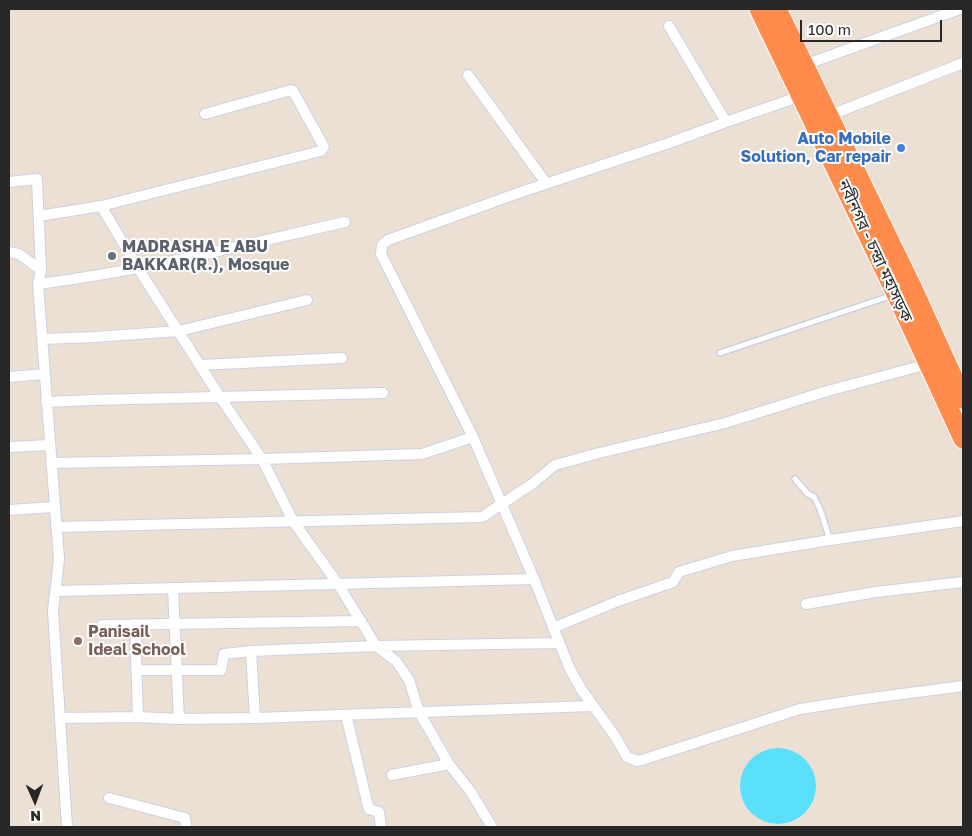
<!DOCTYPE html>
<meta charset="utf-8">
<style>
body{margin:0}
#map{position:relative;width:972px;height:836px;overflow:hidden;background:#ece0d5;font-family:"Golos Text",sans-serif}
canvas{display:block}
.frame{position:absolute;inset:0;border:10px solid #272727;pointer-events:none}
.north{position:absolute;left:10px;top:776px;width:50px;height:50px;-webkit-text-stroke:4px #fff;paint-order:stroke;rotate:178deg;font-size:14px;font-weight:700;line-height:20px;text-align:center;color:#272727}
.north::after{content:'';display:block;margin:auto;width:18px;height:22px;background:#272727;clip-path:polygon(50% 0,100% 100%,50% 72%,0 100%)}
.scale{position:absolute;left:800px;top:20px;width:142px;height:22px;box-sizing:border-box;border:2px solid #272727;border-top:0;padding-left:6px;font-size:15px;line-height:18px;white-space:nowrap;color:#272727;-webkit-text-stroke:4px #fff;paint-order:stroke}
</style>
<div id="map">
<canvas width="972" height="836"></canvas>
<div class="frame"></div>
<div class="north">N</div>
<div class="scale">100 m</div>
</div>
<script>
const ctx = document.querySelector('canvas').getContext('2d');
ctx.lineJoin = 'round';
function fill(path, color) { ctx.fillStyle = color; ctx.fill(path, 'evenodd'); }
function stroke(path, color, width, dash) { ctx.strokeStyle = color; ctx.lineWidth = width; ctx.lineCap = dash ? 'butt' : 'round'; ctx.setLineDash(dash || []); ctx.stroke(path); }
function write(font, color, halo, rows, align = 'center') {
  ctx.font = font + ' "Golos Text","Noto Sans Bengali",sans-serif'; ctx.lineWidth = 4; ctx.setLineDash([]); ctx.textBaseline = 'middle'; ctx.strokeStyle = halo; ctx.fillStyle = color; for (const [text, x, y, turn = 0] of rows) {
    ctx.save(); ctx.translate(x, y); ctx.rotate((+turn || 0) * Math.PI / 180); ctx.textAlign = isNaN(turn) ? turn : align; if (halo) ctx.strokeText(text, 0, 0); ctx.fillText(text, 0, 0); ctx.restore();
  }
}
const water = new Path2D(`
 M740 786a38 38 0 1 1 76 0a38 38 0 1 1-76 0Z`);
const lane = new Path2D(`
 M720 353 893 295
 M795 479 808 494 814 497 820 509 830 540`);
const street = new Path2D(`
 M669 26 726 122
 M804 65 960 9
 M468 75 546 183
 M801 96 726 122 669 143 521 192 388 240 382 245 381 254 473 437 534 579 569 667 581 689 615 736 627 757 637 761 642 760 800 709 864 699 963 686
 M828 116 963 63
 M9 182 37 179 41 270 38 284 59 559 53 611 67 827
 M101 206 321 151 324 147 293 91 291 90 205 114
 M39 216 101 206 138 268 220 397 262 459 293 521 338 584 376 646 559 643
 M9 252 19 254 41 270
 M38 284C142 271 243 245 345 222
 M42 339 95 337 179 331 307 300
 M201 365 342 358
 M9 377 44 374
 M46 402 93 400 383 393
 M9 447 49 445
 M51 463 262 459 422 454 473 437
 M9 510 54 507
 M56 527 482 517 532 484 555 465 599 453 725 423 824 392 928 364
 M173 588 179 719
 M56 591 534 579
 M806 604 876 592 963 582
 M135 624 138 717
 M102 625 361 621
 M553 628 618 601 673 582 679 572 732 556 830 540 963 521
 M136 670H221L224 654 251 651
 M346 715 368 806 369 809 379 812 381 827
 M60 718 138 717 179 719 255 718 251 651 376 646 396 661 409 680 419 712 449 764 471 792 492 827
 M255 718 593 706
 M392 775 449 764
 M109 798 185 818 186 827`);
const highway = new Path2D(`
 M759 9 896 294 963 439
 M777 9 913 289 963 399`);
const markers = [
 [901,148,5,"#3f7fe0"],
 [112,256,5,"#6b7280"],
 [78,641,5,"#8d6e63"]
];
const shopNames = [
 ["Auto Mobile",891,139],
 ["Solution, Car repair",891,157]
];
const worshipNames = [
 ["MADRASHA E ABU",122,247],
 ["BAKKAR(R.), Mosque",122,265]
];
const streetNames = [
 ["নবীনগর - চন্দ্রা মহাসড়ক",875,251,65]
];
const educationNames = [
 ["Panisail",88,632],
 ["Ideal School",88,650]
];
fill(water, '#5adffc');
stroke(lane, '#cbd1e2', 8);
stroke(street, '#cbd1e2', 12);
stroke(highway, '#fff', 21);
stroke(lane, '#fff', 5);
stroke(street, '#fff', 10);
stroke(highway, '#ff8b4d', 19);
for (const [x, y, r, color] of markers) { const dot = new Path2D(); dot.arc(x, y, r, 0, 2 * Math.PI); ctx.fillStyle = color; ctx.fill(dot); stroke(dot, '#fff', 2); }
write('bold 16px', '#366cbe', '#fff', shopNames, 'right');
write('bold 16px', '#5b616d', '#fff', worshipNames, 'left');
write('16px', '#272727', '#fff', streetNames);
write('bold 16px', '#785e54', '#fff', educationNames, 'left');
</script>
